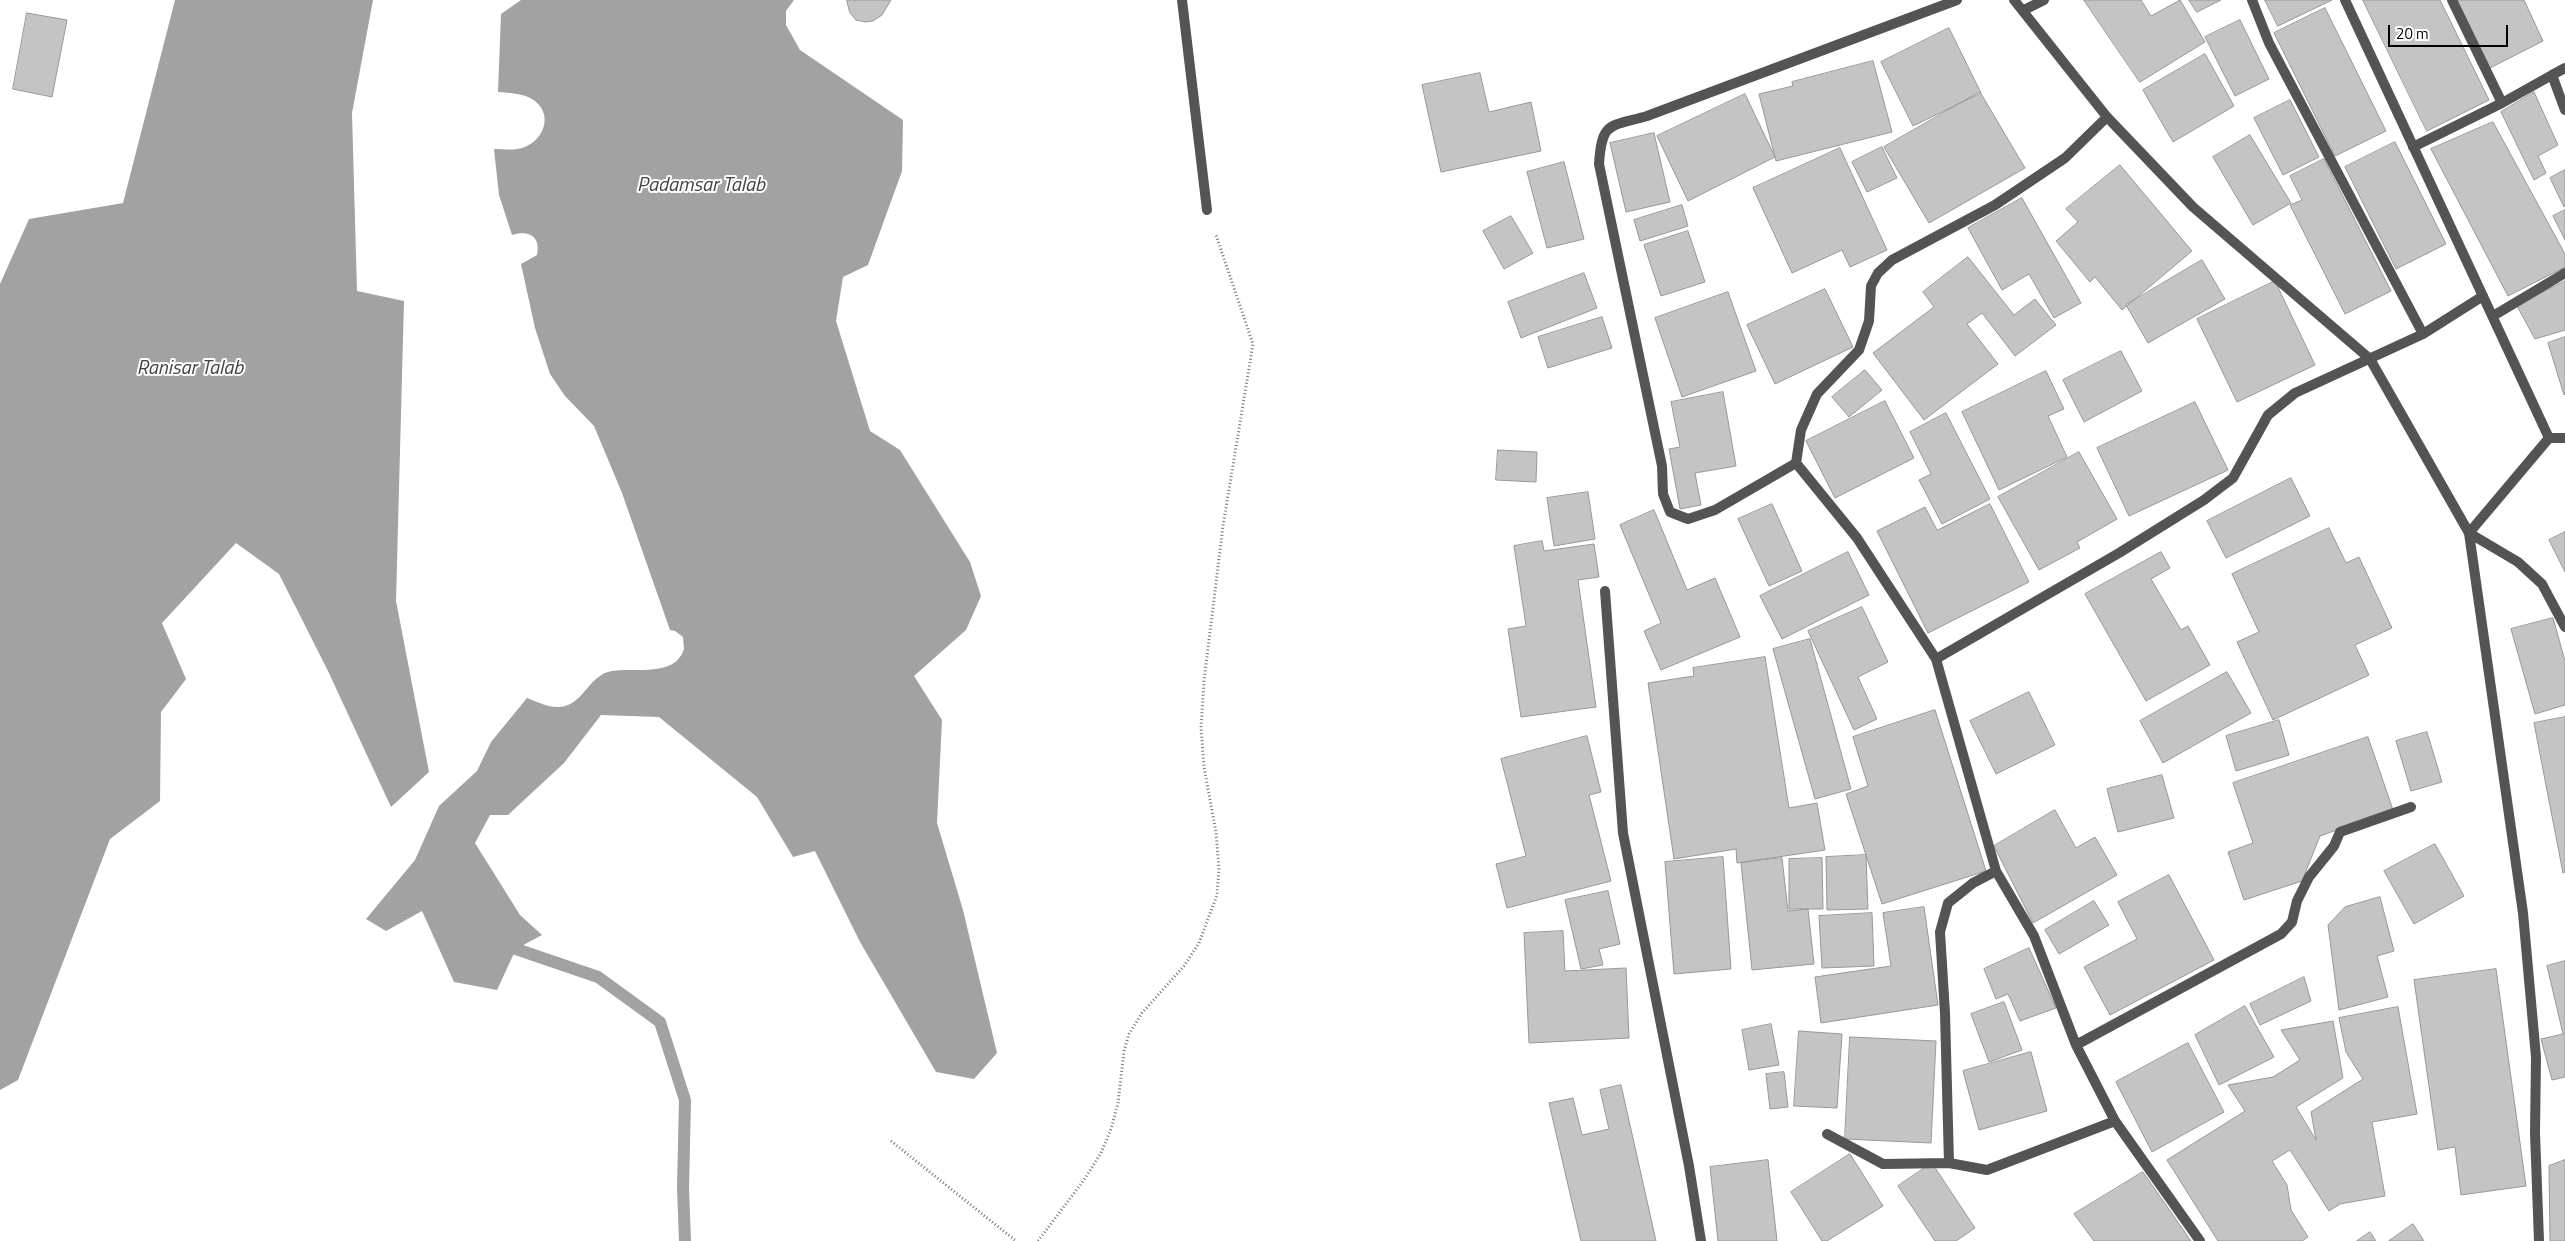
<!DOCTYPE html>
<style>
body{margin:0}
#map{position:relative;width:2565px;height:1241px;overflow:hidden;background:#fff;font-family:"Titillium Web",sans-serif}
canvas{display:block}
.scale{position:absolute;left:2388px;top:25px;width:120px;height:22px;box-sizing:border-box;border:2px solid #000;border-top:0;padding-left:6px;font-size:15px;line-height:18px;white-space:nowrap;color:#000;-webkit-text-stroke:4px #fff;paint-order:stroke}
</style>
<div id="map">
<canvas width="2565" height="1241"></canvas>
<div class="scale">20 m</div>
</div>
<script>
const ctx = document.querySelector('canvas').getContext('2d');
ctx.lineJoin = 'round';
function fill(path, color) { ctx.fillStyle = color; ctx.fill(path, 'evenodd'); }
function stroke(path, color, width, dash) { ctx.strokeStyle = color; ctx.lineWidth = width; ctx.lineCap = dash ? 'butt' : 'round'; ctx.setLineDash(dash || []); ctx.stroke(path); }
function write(font, color, halo, rows, align = 'center') {
  ctx.font = font + ' "Titillium Web",sans-serif'; ctx.lineWidth = 4; ctx.setLineDash([]); ctx.textBaseline = 'middle'; ctx.strokeStyle = halo; ctx.fillStyle = color; for (const [text, x, y, turn = 0] of rows) {
    ctx.save(); ctx.translate(x, y); ctx.rotate((+turn || 0) * Math.PI / 180); ctx.textAlign = isNaN(turn) ? turn : align; if (halo) ctx.strokeText(text, 0, 0); ctx.fillText(text, 0, 0); ctx.restore();
  }
}
const water = new Path2D(`
 M175 0H373L352 113 357 291 404 301 396 601 429 772 391 807 328 671 279 574 236 543 162 623 186 679 161 712 160 801 110 839 18 1080 0 1090V284L29 219 123 203Z
 M521 0H794L786 11V25L800 50 903 120 902 171 868 265 843 277 836 321 870 431 900 450 970 562 981 596 966 630 914 676 942 720 937 823 963 910 997 1053 974 1079 936 1072 860 942 815 851 793 857 757 797 659 717 601 715 564 763 508 815H490L475 843 520 915 542 935 516 949 497 990 454 982 422 911 386 931 366 919 415 860 439 806 477 771 491 742 527 698C538 702 549 708 560 707 584 705 588 675 612 671 634 667 675 678 684 649L683 637 675 631 670 630 622 493 594 426 565 396 550 374 535 328 521 264 537 255C541 236 528 230 512 235L499 195 494 149C504 149 515 151 525 147 546 138 553 112 532 99 522 93 509 93 498 92L501 14Z`);
const stream = new Path2D(`
 M516 949 598 977 660 1022 685 1100 683 1188 685 1241`);
const building = new Path2D(`
 M847 0H891L882 15 873 21 865 22 856 20 850 13Z
 M2084 0H2141L2151 16 2180 0 2205 42 2140 82Z
 M2189 0H2221L2197 12Z
 M2265 0H2332L2278 26Z
 M2363 0H2440L2489 100 2427 131Z
 M2455 0H2524L2543 41 2490 68Z
 M2325 8 2386 131 2335 156 2274 33Z
 M27 13 67 20 52 97 13 89Z
 M2240 20 2269 79 2235 96 2205 37Z
 M1949 28 1981 93 1913 126 1881 62Z
 M2205 54 2234 106 2173 142 2143 90Z
 M1873 61 1892 132 1776 161 1759 94 1793 86 1792 82Z
 M1480 73 1489 112 1531 102 1541 151 1441 172 1422 85Z
 M1980 92 2025 168 1929 223 1884 147Z
 M2534 92 2558 145 2538 156 2546 173 2534 180 2501 112Z
 M1745 94 1775 157 1688 201 1657 136Z
 M2290 100 2319 157 2283 175 2254 118Z
 M2493 122 2565 254V267L2508 296 2431 149Z
 M1654 133 1670 202 1626 212 1610 143Z
 M2250 135 2291 203 2253 225 2213 157Z
 M2395 142 2446 244 2396 269 2345 167Z
 M1882 147 1897 178 1867 192 1852 162Z
 M1840 148 1887 250 1850 267 1842 250 1792 273 1753 188Z
 M2324 159 2391 291 2345 314 2290 205 2302 200 2290 176Z
 M1564 162 1584 239 1547 248 1527 172Z
 M2120 165 2192 251 2122 310 2095 277 2090 282 2056 241 2078 222 2066 209Z
 M2565 170V206L2564 207 2550 178Z
 M2022 198 2081 303 2054 318 2029 274 2002 290 1968 228Z
 M1682 205 1688 226 1640 241 1634 220Z
 M2565 210V240L2553 216Z
 M1511 216 1533 253 1504 269 1483 231Z
 M1688 231 1705 282 1661 296 1644 245Z
 M1968 257 2014 315 2035 299 2056 325 2015 356 1982 313 1967 324 1998 364 1924 420 1873 353 1934 307 1923 292Z
 M2202 260 2225 299 2148 343 2126 305Z
 M1584 273 1597 308 1521 338 1508 302Z
 M2275 281 2315 365 2237 402 2197 319Z
 M2565 281V330L2535 339 2517 306Z
 M1825 289 1853 347 1775 384 1747 325Z
 M1728 292 1756 371 1682 397 1655 318Z
 M1602 317 1612 348 1548 368 1538 337Z
 M2565 337V394L2564 395 2548 343Z
 M2121 351 2142 391 2084 422 2063 380Z
 M1865 370 1882 390 1849 417 1832 397Z
 M2046 371 2064 409 2048 416 2067 457 1999 490 1962 412Z
 M1723 392 1736 466 1695 473 1701 505 1680 509 1669 449 1680 447 1671 402Z
 M1885 401 1914 458 1835 498 1806 441Z
 M2195 402 2228 470 2129 516 2097 448Z
 M1946 413 1990 499 1942 524 1919 480 1931 474 1910 432Z
 M1498 450 1537 452 1536 482 1496 480Z
 M2079 452 2117 519 2077 542 2080 548 2039 570 1998 497Z
 M2291 478 2310 516 2226 558 2207 521Z
 M1588 492 1595 539 1554 546 1547 498Z
 M1772 504 1802 571 1769 586 1738 519Z
 M1990 504 2029 582 1928 633 1877 531 1925 507 1937 530Z
 M1654 510 1687 590 1715 578 1740 637 1661 670 1644 631 1661 623 1620 525Z
 M2329 528 2346 563 2359 557 2392 628 2355 645 2369 675 2273 720 2237 642 2259 632 2232 574Z
 M2565 532V572L2549 540Z
 M1542 541 1544 551 1594 544 1599 577 1578 580 1596 707 1521 717 1508 629 1526 626 1514 546Z
 M1848 552 1869 595 1782 639 1760 596Z
 M2161 552 2170 568 2151 579 2181 630 2188 626 2210 665 2146 701 2085 594Z
 M1862 607 1888 662 1858 677 1877 719 1854 730 1808 631Z
 M2553 618 2565 661V705L2535 714 2511 629Z
 M1810 639 1851 789 1815 799 1773 649Z
 M1765 657 1789 808 1817 803 1825 850 1737 863 1736 849 1674 859 1648 683 1694 676 1693 668Z
 M2227 672 2251 713 2163 763 2140 721Z
 M2029 692 2055 745 1996 774 1970 721Z
 M1935 710 1986 871 1882 904 1846 794 1868 786 1853 737Z
 M2565 717V872L2563 873 2534 723Z
 M2279 720 2289 755 2236 771 2226 736Z
 M2427 732 2442 782 2411 791 2396 741Z
 M1587 736 1601 792 1589 795 1611 881 1507 908 1496 864 1526 856 1501 759Z
 M2368 737 2393 810 2320 836 2302 881 2244 900 2228 852 2253 843 2233 783Z
 M2162 775 2174 818 2118 832 2107 789Z
 M2055 810 2076 848 2095 837 2117 875 2033 923 1994 846Z
 M2435 844 2464 896 2414 924 2384 871Z
 M1866 855 1868 909 1827 910 1826 857Z
 M1723 857 1731 969 1674 974 1665 862Z
 M1782 858 1788 911 1808 909 1814 964 1752 970 1741 863Z
 M1822 858 1823 909H1789V859Z
 M2169 875 2214 960 2110 1015 2084 967 2137 939 2118 902Z
 M1608 891 1620 944 1599 949 1603 965 1581 969 1565 900Z
 M2380 897 2394 951 2377 956 2388 997 2339 1010 2328 925 2345 907Z
 M2094 901 2109 925 2059 954 2045 930Z
 M1924 907 1938 1005 1821 1023 1815 977 1891 966 1883 913Z
 M1872 913 1874 966 1822 968 1819 916Z
 M1563 931 1565 971 1626 968 1629 1038 1529 1043 1524 933Z
 M2029 948 2056 1008 2020 1021 2008 994 1996 999 1984 969Z
 M2565 961V1077L2552 1080 2541 1039 2563 1034 2547 966Z
 M2496 969 2526 1186 2461 1195 2455 1147 2438 1150 2414 980Z
 M2304 977 2311 1001 2260 1025 2250 1004Z
 M2004 1002 2022 1050 1989 1062 1971 1014Z
 M2245 1006 2274 1057 2219 1085 2195 1035Z
 M2398 1007 2417 1114 2372 1122 2385 1196 2340 1204 2329 1211 2290 1150 2272 1161 2287 1185 2291 1210 2308 1237 2302 1241H2218L2167 1160 2245 1111 2228 1085 2273 1077 2300 1060 2281 1030 2333 1021 2343 1078 2296 1107 2316 1140 2311 1112 2363 1079 2346 1052 2339 1018Z
 M1771 1024 1779 1065 1749 1070 1742 1030Z
 M1799 1031 1842 1034 1837 1108 1794 1106Z
 M1850 1037 1936 1041 1931 1143 1845 1139Z
 M2188 1043 2224 1112 2152 1152 2116 1082Z
 M2031 1052 2047 1111 1979 1130 1963 1071Z
 M1784 1072 1788 1107 1770 1109 1766 1074Z
 M1621 1085 1656 1241H1581L1549 1103 1573 1098 1582 1135 1609 1129 1600 1090Z
 M1850 1154 1883 1206 1827 1241H1822L1791 1192Z
 M1768 1160 1777 1241H1718L1710 1167Z
 M2565 1160V1241H2550L2549 1166Z
 M1932 1163 1975 1228 1956 1241H1935L1898 1186Z
 M2143 1172 2191 1241H2094L2074 1214Z
 M2413 1224 2424 1241H2389Z
 M2370 1232 2376 1241H2357Z`);
const path = new Path2D(`
 M891 1141 1016 1241
 M1038 1241 1084 1180 1101 1153 1111 1129 1118 1103 1124 1051 1129 1034 1142 1013 1184 966 1199 943 1217 895 1219 868 1216 832 1204 767 1201 728 1204 681 1223 526 1253 344 1216 235`);
const lane = new Path2D(`
 M1182 0 1207 210`);
const street = new Path2D(`
 M2014 0 2107 117 2193 207 2370 359 2469 533 2523 913 2536 1057 2535 1133 2539 1241
 M2252 0 2269 43 2423 334
 M2345 0 2549 438 2469 533 2518 562 2542 584 2565 627
 M2452 0 2502 103
 M2024 10 2044 0
 M2565 68 2552 75 2565 110
 M2413 147 2502 103 2552 75
 M2493 316 2565 273
 M2549 438H2565
 M1796 463 1715 510 1688 519 1670 512 1663 494 1662 466 1599 164C1602 121 1609 127 1647 116L1957 0
 M1605 591 1623 833 1689 1166 1701 1241
 M1936 659 1857 538 1796 463 1801 430 1817 394 1859 350 1869 321 1871 286 1878 273 1892 260 1995 205 2065 158 2107 117
 M2076 1045 2281 934 2292 922 2297 901 2309 877 2334 846 2340 832 2411 807
 M1827 1134 1883 1164 1949 1163 1987 1170 2115 1121
 M1949 1163 1945 1013 1940 932 1948 903 1973 883 1996 871
 M2200 1241 2115 1121 2076 1045 2034 936 1996 871 1936 659 2119 553 2204 500 2233 478 2268 415 2295 393 2423 334 2483 296`);
const waterNames = [
 ["Padamsar Talab",701,186],
 ["Ranisar Talab",190,369]
];
fill(water, '#a2a2a2');
stroke(stream, '#a2a2a2', 12);
fill(building, '#c4c4c4');
stroke(building, '#989898', 1);
stroke(path, '#767676', 3, [1, 2.5]);
stroke(lane, '#545454', 10);
stroke(street, '#545454', 10);
write('italic 20px', '#434343', '#fff', waterNames);
</script>
